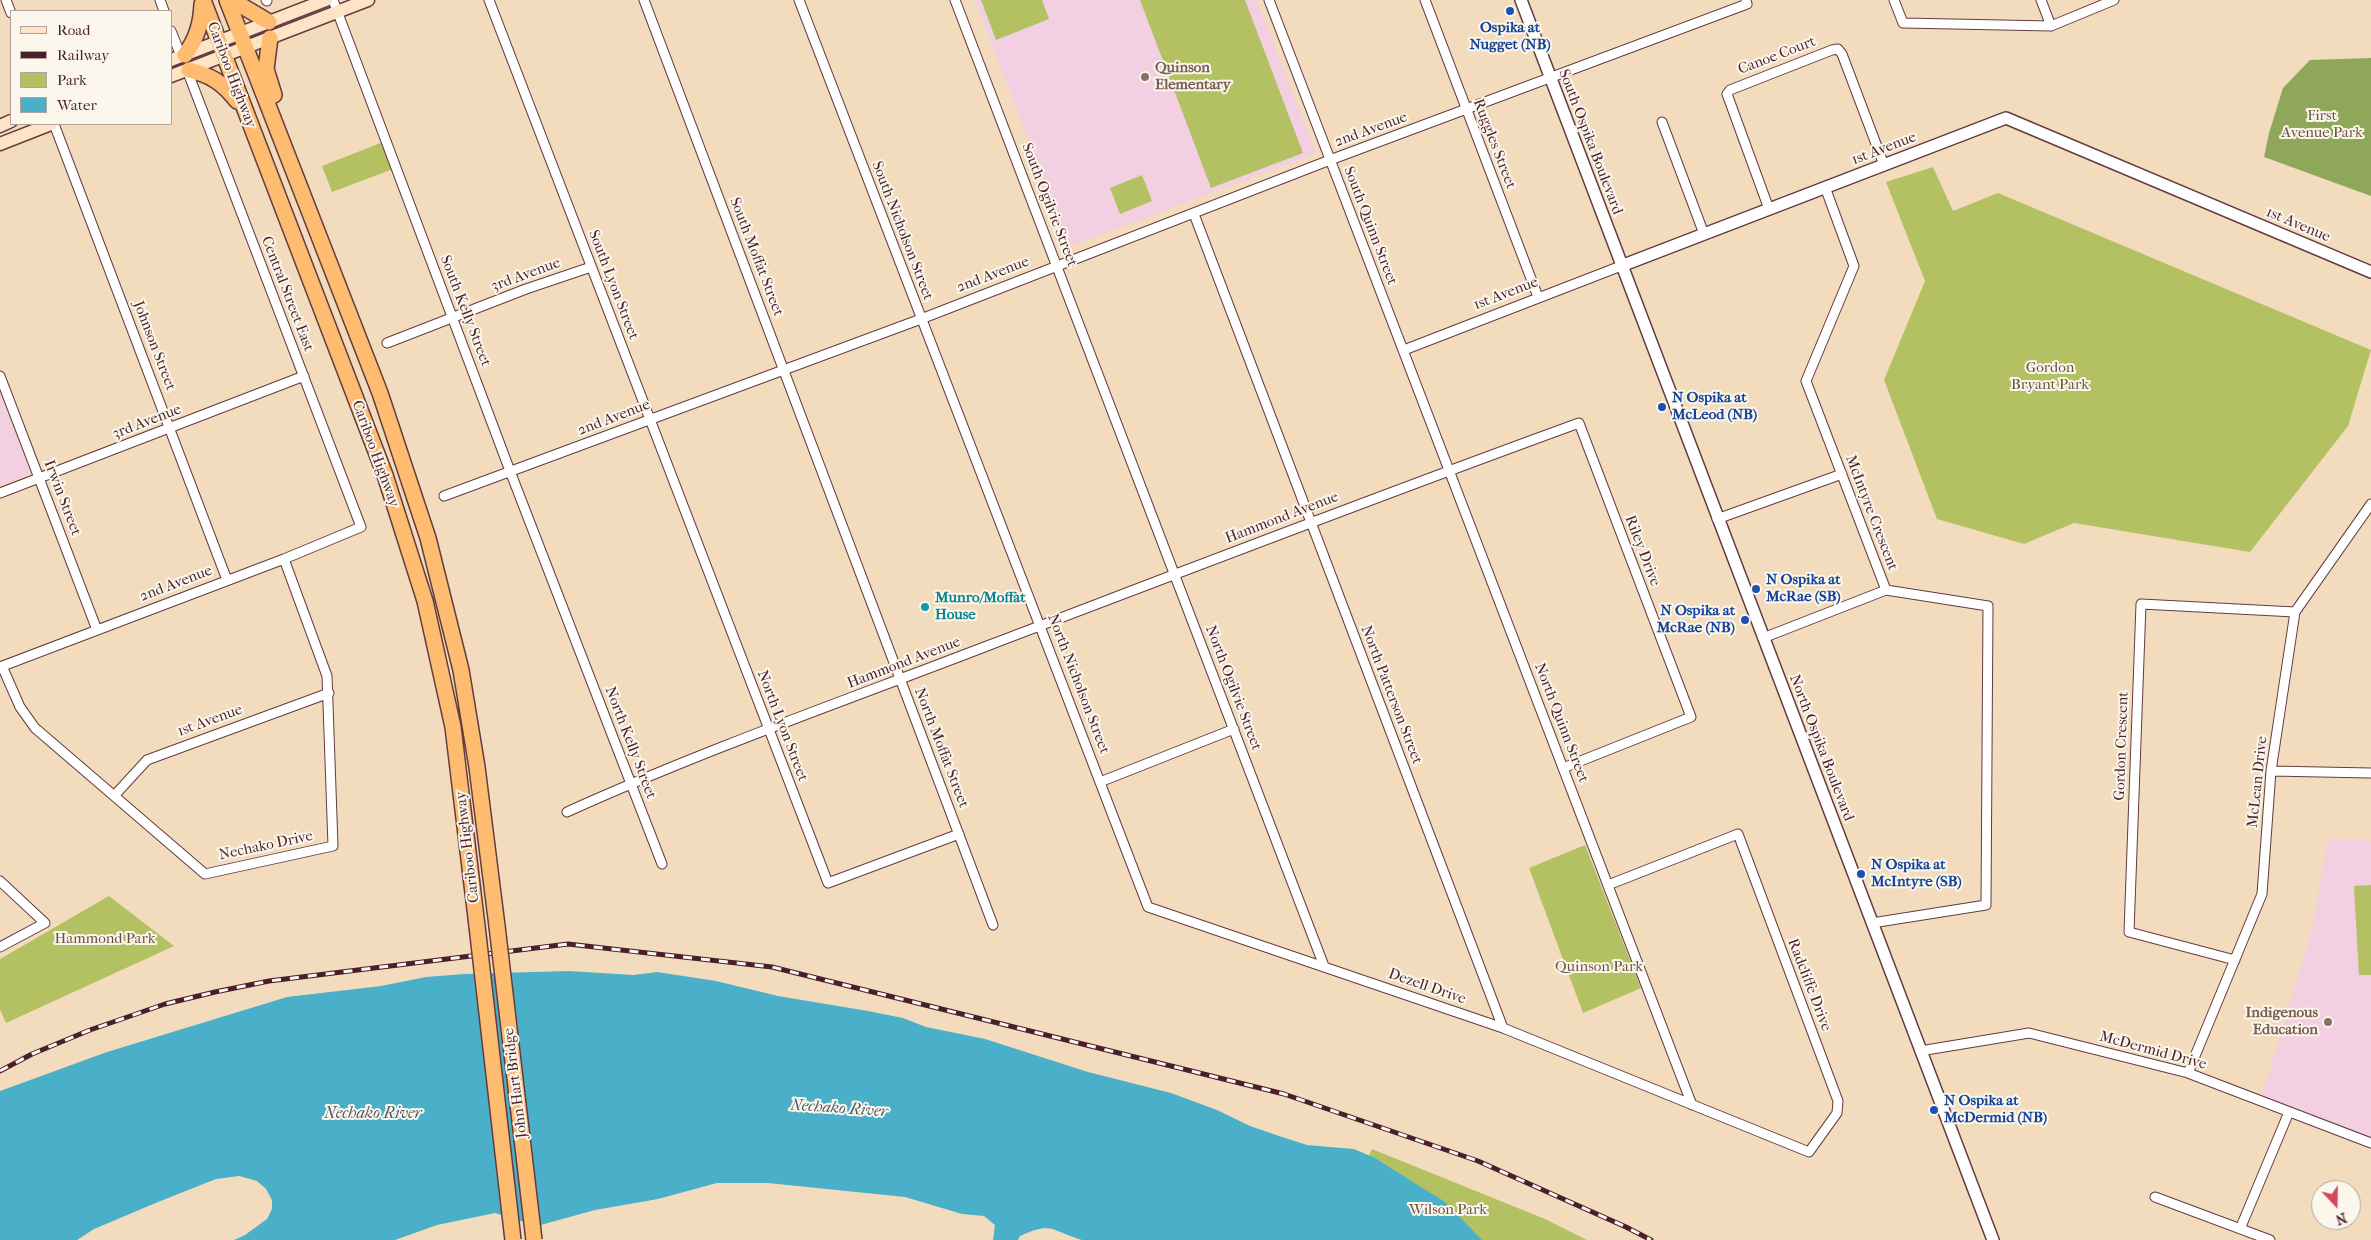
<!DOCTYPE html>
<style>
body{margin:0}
#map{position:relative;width:2371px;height:1240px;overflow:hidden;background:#f3dcbd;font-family:"IM FELL French Canon",serif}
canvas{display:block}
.legend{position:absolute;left:10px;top:10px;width:162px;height:115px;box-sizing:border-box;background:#fbf7ec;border:1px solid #b4a19f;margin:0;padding:6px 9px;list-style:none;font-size:15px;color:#4a1f2b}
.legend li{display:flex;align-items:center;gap:10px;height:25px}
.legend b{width:25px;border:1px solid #b4a19f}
.north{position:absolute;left:2311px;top:1180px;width:50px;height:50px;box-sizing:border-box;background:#fbf7ec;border:1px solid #b4a19f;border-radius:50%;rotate:159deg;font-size:14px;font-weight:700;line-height:20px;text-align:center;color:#4a1f2b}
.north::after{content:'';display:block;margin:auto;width:18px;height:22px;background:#d1495b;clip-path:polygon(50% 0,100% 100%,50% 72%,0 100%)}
</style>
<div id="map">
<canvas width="2371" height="1240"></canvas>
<ul class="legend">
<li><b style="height:6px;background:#fee4c6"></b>Road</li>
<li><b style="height:6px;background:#4a1f2b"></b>Railway</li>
<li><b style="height:14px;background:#b4c163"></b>Park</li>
<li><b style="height:14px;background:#4ab0c9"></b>Water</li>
</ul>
<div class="north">N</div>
</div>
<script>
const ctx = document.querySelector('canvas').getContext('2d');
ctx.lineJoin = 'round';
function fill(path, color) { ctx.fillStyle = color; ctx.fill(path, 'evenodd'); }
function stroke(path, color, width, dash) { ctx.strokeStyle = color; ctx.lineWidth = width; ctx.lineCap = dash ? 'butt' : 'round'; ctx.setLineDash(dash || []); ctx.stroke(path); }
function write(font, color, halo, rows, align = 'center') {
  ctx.font = font + ' "IM FELL French Canon",serif'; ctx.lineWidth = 4; ctx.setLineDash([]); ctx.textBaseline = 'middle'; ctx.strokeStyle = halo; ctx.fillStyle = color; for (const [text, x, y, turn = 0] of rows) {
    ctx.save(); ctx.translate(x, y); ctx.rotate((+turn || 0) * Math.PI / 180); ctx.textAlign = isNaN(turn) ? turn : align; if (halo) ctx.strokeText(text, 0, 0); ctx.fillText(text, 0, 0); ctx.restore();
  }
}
const built = new Path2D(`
 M975 0H1257L1316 153 1069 247Z
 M0 394 31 474 0 486Z
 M2328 838 2371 841V1145L2259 1106 2310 937Z`);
const green = new Path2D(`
 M981 0H1042L1049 19 996 40Z
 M1140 0H1245L1303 153 1211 188Z
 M383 142 393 169 332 192 322 166Z
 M1933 167 1953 211 1998 193 2371 350 2348 426 2250 552 2074 523 2024 544 1937 519 1884 380 1925 281 1886 182Z
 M1142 175 1152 201 1120 214 1110 188Z
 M1585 845 1641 988 1583 1013 1529 868Z
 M2371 885V975H2359L2354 886Z
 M109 896 174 946 6 1023 0 1010V959Z
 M1372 1149 1545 1219 1587 1240H1439L1361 1172Z`);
const forest = new Path2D(`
 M2371 58V196L2264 157 2269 133 2283 88 2310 60Z`);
const water = new Path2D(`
 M568 971 633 975 657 972 716 981 778 996 868 1011 903 1018 926 1027 985 1039 1088 1072 1171 1093 1217 1110 1250 1126 1285 1138 1307 1145 1354 1149 1375 1158 1445 1202 1482 1240H1082C1051 1231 1053 1221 1020 1236L1018 1240H993L995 1225 984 1216 962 1214 905 1197 768 1183H717L658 1199 595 1210 537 1226 495 1213 437 1225 395 1240H234L245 1235 267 1219 272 1209V1200L266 1189 257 1181 239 1176 216 1179 158 1202 94 1229 77 1240H0V1091L107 1052 287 997 381 986 426 977 464 974Z`);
const minor = new Path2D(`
 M6 0 11 13
 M160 0 164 11
 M266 0 267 1
 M333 0 510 471 662 864
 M489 0 828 883 959 834
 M644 0 993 925
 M799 0 1148 907 1503 1028 1809 1152 1837 1113 1838 1101 1738 834 1608 885
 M955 0 1324 966
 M1269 0 1692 1105
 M1425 0 1538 297
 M1894 0 1903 23 2051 26 2114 0
 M2041 0 2051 26
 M171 31 181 56
 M1662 122 1704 234
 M54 124 227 580
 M1825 187 1854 266 1806 381 1886 590
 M1769 209 1727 94 1730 90 1832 50 1838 49 1842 54 1884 165
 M1194 214 1503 1028
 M387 343 526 289 591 267
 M1404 350 1621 266
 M0 376 97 630
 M0 493 304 376
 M444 496 921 319 1330 160 1747 4 1746 0
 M1717 519 1842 474
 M1763 638 1886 590 1988 606 1986 905 1872 923
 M2 666 20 707 35 728 205 874 333 846 327 676 284 559
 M0 667 284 559 361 527 187 70
 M2271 771 2371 773
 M1100 782 1234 729
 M114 796 147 760 329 693
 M567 812C704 750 847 700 987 646 1184 571 1381 495 1579 423L1691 717 1563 768
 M0 881 45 923 0 947
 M2235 960 2129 932 2141 604 2295 612
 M1920 1051 2029 1033 2188 1073 2371 1143
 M2188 1073 2262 894 2271 771 2295 612 2371 504
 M2155 1197 2270 1240
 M2240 1229 2289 1112`);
const tertiary = new Path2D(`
 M1521 0 1993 1240
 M1621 266 2006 118 2371 272`);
const secondary = new Path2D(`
 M171 60 326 0
 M171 76 368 0
 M0 126 11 121
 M0 144 51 124`);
const trunk = new Path2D(`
 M203 0 385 475 425 601 453 727 477 926
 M227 0 380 393 428 538 461 670 477 767 497 926
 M232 0 269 22
 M270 38 266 69 274 95
 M185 55C197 38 201 24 202 4
 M189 70C211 75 223 83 237 101`);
const rail = new Path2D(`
 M0 1071 32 1054 90 1030 165 1004 215 992 269 981 568 944 772 967 1284 1094 1478 1161 1626 1227 1651 1240`);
const trunkBridge = new Path2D(`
 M477 926 513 1240
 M497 926 534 1240`);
const markers = [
 [1510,11,5,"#1a4fb4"],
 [1145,77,5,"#8d6e63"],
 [1662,407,5,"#1a4fb4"],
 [1756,589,5,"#1a4fb4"],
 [925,607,5,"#0f9aa8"],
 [1745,620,5,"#1a4fb4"],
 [1861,874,5,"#1a4fb4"],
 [2328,1022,5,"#8d6e63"],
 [1934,1110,5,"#1a4fb4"]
];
const transitNames = [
 ["Ospika at",1510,28,"center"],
 ["Nugget (NB)",1510,45,"center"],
 ["N Ospika at",1672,398],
 ["McLeod (NB)",1672,415],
 ["N Ospika at",1766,580],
 ["McRae (SB)",1766,597],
 ["N Ospika at",1735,611,"right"],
 ["McRae (NB)",1735,628,"right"],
 ["N Ospika at",1871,865],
 ["McIntyre (SB)",1871,882],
 ["N Ospika at",1944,1101],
 ["McDermid (NB)",1944,1118]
];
const streetNames = [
 ["Canoe Court",1777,56,-21],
 ["Cariboo Highway",231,75,69],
 ["2nd Avenue",1371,130,-20],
 ["South Ospika Boulevard",1590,142,69],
 ["Ruggles Street",1494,144,69],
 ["1st Avenue",1884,149,-21],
 ["South Ogilvie Street",1049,205,69],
 ["1st Avenue",2298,225,23],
 ["South Quinn Street",1370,226,69],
 ["South Nicholson Street",902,231,69],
 ["South Moffat Street",756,257,69],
 ["3rd Avenue",526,275,-20],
 ["2nd Avenue",993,275,-21],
 ["South Lyon Street",613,285,69],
 ["Central Street East",287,294,69],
 ["1st Avenue",1506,294,-21],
 ["South Kelly Street",465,311,69],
 ["Johnson Street",154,346,69],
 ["2nd Avenue",614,418,-21],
 ["3rd Avenue",147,422,-21],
 ["Cariboo Highway",375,454,70],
 ["Irwin Street",62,498,69],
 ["McIntyre Crescent",1871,513,69],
 ["Hammond Avenue",1282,518,-21],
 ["Riley Drive",1642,551,69],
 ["2nd Avenue",176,584,-21],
 ["Hammond Avenue",904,663,-21],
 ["North Nicholson Street",1078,684,69],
 ["North Ogilvie Street",1233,688,69],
 ["North Patterson Street",1391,695,69],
 ["1st Avenue",210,721,-20],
 ["North Quinn Street",1561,723,69],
 ["North Lyon Street",782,726,69],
 ["North Kelly Street",630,743,69],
 ["Gordon Crescent",2122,746,-88],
 ["North Moffat Street",941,748,69],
 ["North Ospika Boulevard",1821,748,69],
 ["McLean Drive",2258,782,-84],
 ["Nechako Drive",266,846,-12],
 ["Cariboo Highway",468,847,-97],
 ["Radcliffe Drive",1809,985,69],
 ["Dezell Drive",1427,987,19],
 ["McDermid Drive",2153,1051,15],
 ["John Hart Bridge",516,1083,-97]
];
const educationNames = [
 ["Quinson",1155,68],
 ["Elementary",1155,85],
 ["Indigenous",2318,1013,"right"],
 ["Education",2318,1030,"right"]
];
const parkNames = [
 ["First",2322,116],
 ["Avenue Park",2322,133],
 ["Gordon",2050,368],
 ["Bryant Park",2050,385],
 ["Hammond Park",105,939],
 ["Quinson Park",1599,967],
 ["Wilson Park",1448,1210]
];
const cultureNames = [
 ["Munro/Moffat",935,598],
 ["House",935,615]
];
const waterNames = [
 ["Nechako River",839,1109,4],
 ["Nechako River",373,1114]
];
fill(built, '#f2cfe1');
fill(green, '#b4c163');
fill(forest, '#8fa759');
fill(water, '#4ab0c9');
stroke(minor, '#633b41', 11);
stroke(tertiary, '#633b41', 14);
stroke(secondary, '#633b41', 15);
stroke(trunk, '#633b41', 18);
stroke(minor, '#fff', 9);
stroke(tertiary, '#fff', 11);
stroke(secondary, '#fee4c6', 12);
stroke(trunk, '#fdbc70', 15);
stroke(rail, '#4a1f2b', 5);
stroke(rail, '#fbf7ec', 3, [9]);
stroke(trunkBridge, '#633b41', 18, []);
stroke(trunkBridge, '#fdbc70', 15);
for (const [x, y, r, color] of markers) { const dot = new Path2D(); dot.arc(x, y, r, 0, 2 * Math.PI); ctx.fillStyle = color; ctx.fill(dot); stroke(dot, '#fbf7ec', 2); }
write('bold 15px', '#164399', '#fbf7ec', transitNames, 'left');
write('15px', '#4a1f2b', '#fbf7ec', streetNames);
write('bold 15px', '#785e54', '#fbf7ec', educationNames, 'left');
write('15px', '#6a503c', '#fbf7ec', parkNames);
write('bold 15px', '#0d838f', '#fbf7ec', cultureNames, 'left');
write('italic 16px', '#4a596a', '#fbf7ec', waterNames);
</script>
